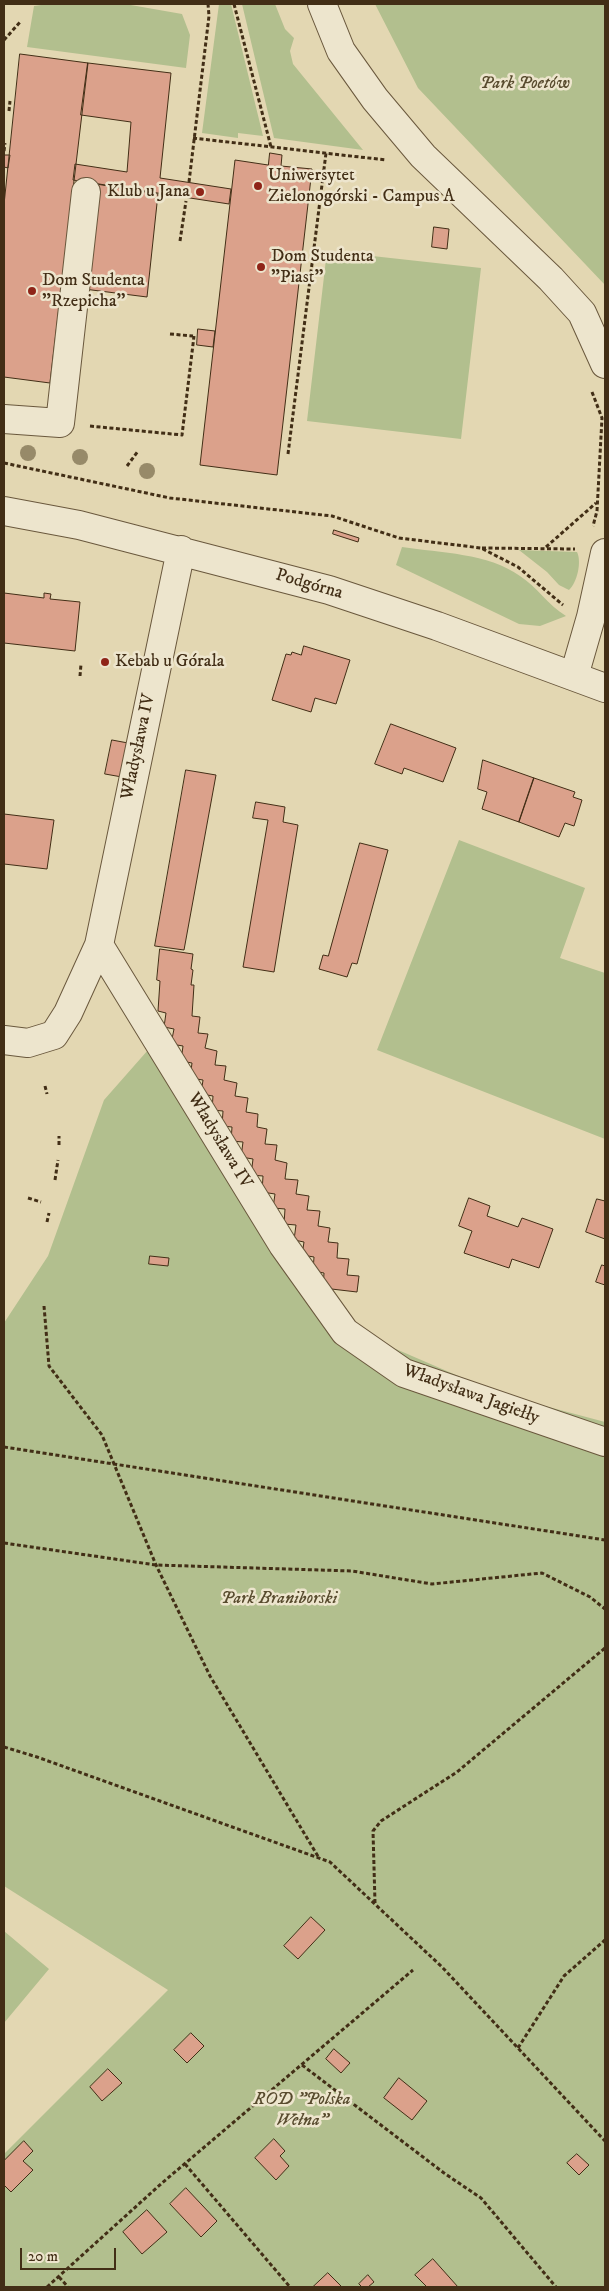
<!DOCTYPE html>
<meta charset="utf-8">
<style>
body{margin:0}
#map{position:relative;width:609px;height:2291px;overflow:hidden;background:#e3d7b2;font-family:"IM FELL DW Pica",serif}
canvas{display:block}
.frame{position:absolute;inset:0;border:5px solid #422e16;pointer-events:none}
.scale{position:absolute;left:20px;top:2248px;width:96px;height:22px;box-sizing:border-box;border:2px solid #422e16;border-top:0;padding-left:6px;font-size:15px;line-height:18px;white-space:nowrap;color:#422e16;-webkit-text-stroke:4px #ede5cd;paint-order:stroke}
</style>
<div id="map">
<canvas width="609" height="2291"></canvas>
<div class="frame"></div>
<div class="scale">20 m</div>
</div>
<script>
const ctx = document.querySelector('canvas').getContext('2d');
ctx.lineJoin = 'round';
function fill(path, color) { ctx.fillStyle = color; ctx.fill(path, 'evenodd'); }
function stroke(path, color, width, dash) { ctx.strokeStyle = color; ctx.lineWidth = width; ctx.lineCap = dash ? 'butt' : 'round'; ctx.setLineDash(dash || []); ctx.stroke(path); }
function write(font, color, halo, rows, align = 'center') {
  ctx.font = font + ' "IM FELL DW Pica",serif'; ctx.lineWidth = 5; ctx.setLineDash([]); ctx.textBaseline = 'middle'; ctx.strokeStyle = halo; ctx.fillStyle = color; for (const [text, x, y, turn = 0] of rows) {
    ctx.save(); ctx.translate(x, y); ctx.rotate((+turn || 0) * Math.PI / 180); ctx.textAlign = isNaN(turn) ? turn : align; if (halo) ctx.strokeText(text, 0, 0); ctx.fillText(text, 0, 0); ctx.restore();
  }
}
const green = new Path2D(`
 M48 4H125L182 14 190 35 186 68 27 47 34 6Z
 M219 4H231L263 136 238 133V138L202 133Z
 M242 4H275L285 29 294 38 290 51 293 64 363 150 274 138Z
 M375 4H605V285L418 88Z
 M327 251 481 268 461 439 307 421Z
 M402 547C441 553 488 553 520 576 537 587 548 605 566 616L540 626 519 624 396 565Z
 M519 550 577 552C582 562 577 583 569 590L559 585 547 572Z
 M459 840 585 888 560 958 605 973V1139L377 1050Z
 M148 1050 319 1311 368 1337 500 1394 605 1422V2287H4V2154L168 1990 4 1886V1323L48 1256 104 1100Z
 M4 1931 49 1969 4 2023Z`);
const building = new Path2D(`
 M20 54 88 63 50 383 4 377V205Z
 M88 63 171 73 160 178 231 189 229 204 73 180 75 164 127 172 131 122 81 115Z
 M270 153 282 155 281 166 312 169 277 475 200 465 235 160 268 165Z
 M4 155H10L8 168 4 167Z
 M96 184 158 194 147 297 84 289Z
 M434 227 449 229 447 249 432 247Z
 M198 329 215 331 213 347 197 345Z
 M334 530 359 538 358 542 333 534Z
 M4 593 44 598V593L51 594 50 599 80 602 75 651 4 643Z
 M304 646 350 660 336 704 315 698 311 712 272 700 286 654 291 655 292 652 301 655Z
 M391 724 456 748 443 782 404 768 402 774 375 764Z
 M112 740 128 743 122 777 105 774Z
 M483 760 534 778 519 822 482 809 487 792 478 789Z
 M186 770 216 775 184 950 155 946Z
 M534 778 575 792 573 797 582 800 574 826 565 823 559 837 519 822Z
 M256 802 285 807 283 822 298 825 274 972 243 967 268 820 253 818Z
 M4 814 54 820 47 869 4 864Z
 M360 843 388 850 357 964 352 963 347 977 319 969 323 955 328 956Z
 M160 949 193 954 191 969 193 970 191 985H194L192 1016 200 1017 198 1033 208 1034 205 1048 217 1051 215 1065 226 1066 224 1080 237 1083 235 1096 248 1098 246 1112 258 1114 257 1127 267 1129 265 1144 277 1145 275 1160 287 1163 285 1179 298 1180 296 1194 309 1196 307 1210 320 1211 318 1226 330 1228 328 1242 338 1243 337 1258 349 1259 347 1275 359 1276 357 1292 323 1288 324 1273 313 1271 314 1257 302 1255 304 1242 294 1240 296 1225 284 1224 285 1209 273 1208 275 1194 262 1192 263 1176 251 1175 253 1159 241 1157 243 1142 231 1141 232 1127 222 1126 223 1111 212 1110 213 1096 201 1094 203 1080 190 1078 192 1063 181 1061 183 1046 171 1044 174 1029 164 1027 166 1013 158 1011 160 981 157 980Z
 M469 1198 490 1206 487 1216 518 1227 522 1218 553 1229 539 1268 512 1259 509 1268 464 1253 472 1231 459 1226Z
 M597 1199 605 1201V1239L586 1232Z
 M150 1256 169 1258 168 1266 149 1264Z
 M602 1265 605 1266V1285L596 1282Z
 M311 1917 325 1930 298 1959 284 1946Z
 M191 2033 204 2046 187 2063 174 2050Z
 M334 2049 350 2063 341 2073 326 2059Z
 M108 2069 122 2083 102 2101 90 2087Z
 M399 2078 427 2101 412 2120 384 2098Z
 M274 2139 285 2151 280 2156 289 2166 276 2180 255 2158Z
 M24 2141 33 2151 23 2161 33 2170 11 2192 4 2185V2161Z
 M577 2154 589 2165 579 2175 567 2163Z
 M186 2188 217 2221 201 2237 170 2204Z
 M147 2210 167 2232 142 2254 123 2232Z
 M433 2259 458 2287H427L415 2275Z
 M328 2273 342 2287H313Z
 M368 2275 374 2282 368 2287H362L359 2284Z`);
const path = new Path2D(`
 M234 4 271 147
 M24 5V4
 M4 40 21 21
 M9 111 10 101
 M193 138 386 160
 M4 151 5 143
 M189 182 209 16 208 4
 M180 241 186 201
 M170 334 193 336
 M592 392 602 418 597 511 593 526
 M90 426 182 435 194 336
 M288 454 326 153
 M4 463 170 498 332 516 399 538 481 548 518 567 563 605
 M127 466 138 451
 M546 547 596 503
 M482 548 575 549
 M80 676 81 664
 M45 1086 47 1094
 M59 1145V1136
 M55 1180 58 1160
 M28 1198 41 1202
 M47 1222 49 1213
 M44 1306 49 1366 102 1435 156 1565 210 1676 319 1858
 M4 1447 605 1540
 M4 1543 156 1565 352 1571 432 1584 542 1573 590 1597 605 1609
 M4 1747 37 1757 330 1862 442 1967 605 2141
 M375 1903 373 1831 381 1821 457 1772 605 1648
 M518 2048 564 1976 605 1940
 M302 2065 444 2173 481 2198 556 2287
 M185 2164 290 2287
 M59 2277 68 2287
 M47 2287 162 2183 413 1970`);
const minor = new Path2D(`
 M322 4 341 51 375 99 423 156 551 279 582 313 605 364
 M4 419 60 423 86 192
 M4 511 79 525 329 590 437 626 605 688
 M574 676 591 617 605 553
 M99 945 283 1245 345 1332 404 1373 605 1442
 M4 1040 28 1043 54 1035 68 1013 99 945 181 550`);
const trees = [
 [28,453],
 [80,457],
 [147,471]
];
const markers = [
 [258,186,5,"#8f2418"],
 [200,192,5,"#8f2418"],
 [261,267,5,"#8f2418"],
 [32,291,5,"#8f2418"],
 [105,662,5,"#8f2418"]
];
const parkNames = [
 ["Park Poetów",525,84],
 ["Park Braniborski",279,1599],
 ["ROD \"Polska",302,2100],
 ["Wełna\"",302,2121]
];
const poiNames = [
 ["Uniwersytet",268,176],
 ["Zielonogórski - Campus A",268,197],
 ["Klub u Jana",190,192,"right"],
 ["Dom Studenta",271,257],
 ["\"Piast\"",271,278],
 ["Dom Studenta",42,281],
 ["\"Rzepicha\"",42,302],
 ["Kebab u Górala",115,662]
];
const streetNames = [
 ["Podgórna",309,585,16],
 ["Władysława IV",139,747,-78],
 ["Władysława IV",219,1141,59],
 ["Władysława Jagiełły",471,1395,20]
];
fill(green, '#b2bf8e');
fill(building, '#dba18b');
stroke(building, '#422e16', 1);
stroke(minor, '#6a583d', 30);
stroke(path, '#422e16', 3, [4, 2.5]);
stroke(minor, '#ede5cd', 28);
ctx.fillStyle = '#978a69';
for (const [x, y] of trees) { ctx.beginPath(); ctx.arc(x, y, 8, 0, 2 * Math.PI); ctx.fill(); }
for (const [x, y, r, color] of markers) { const dot = new Path2D(); dot.arc(x, y, r, 0, 2 * Math.PI); ctx.fillStyle = color; ctx.fill(dot); stroke(dot, '#ede5cd', 2); }
write('italic 18px', '#584b2e', '#ede5cd', parkNames);
write('18px', '#422e16', '#ede5cd', poiNames, 'left');
write('18px', '#422e16', '#ede5cd', streetNames);
</script>
